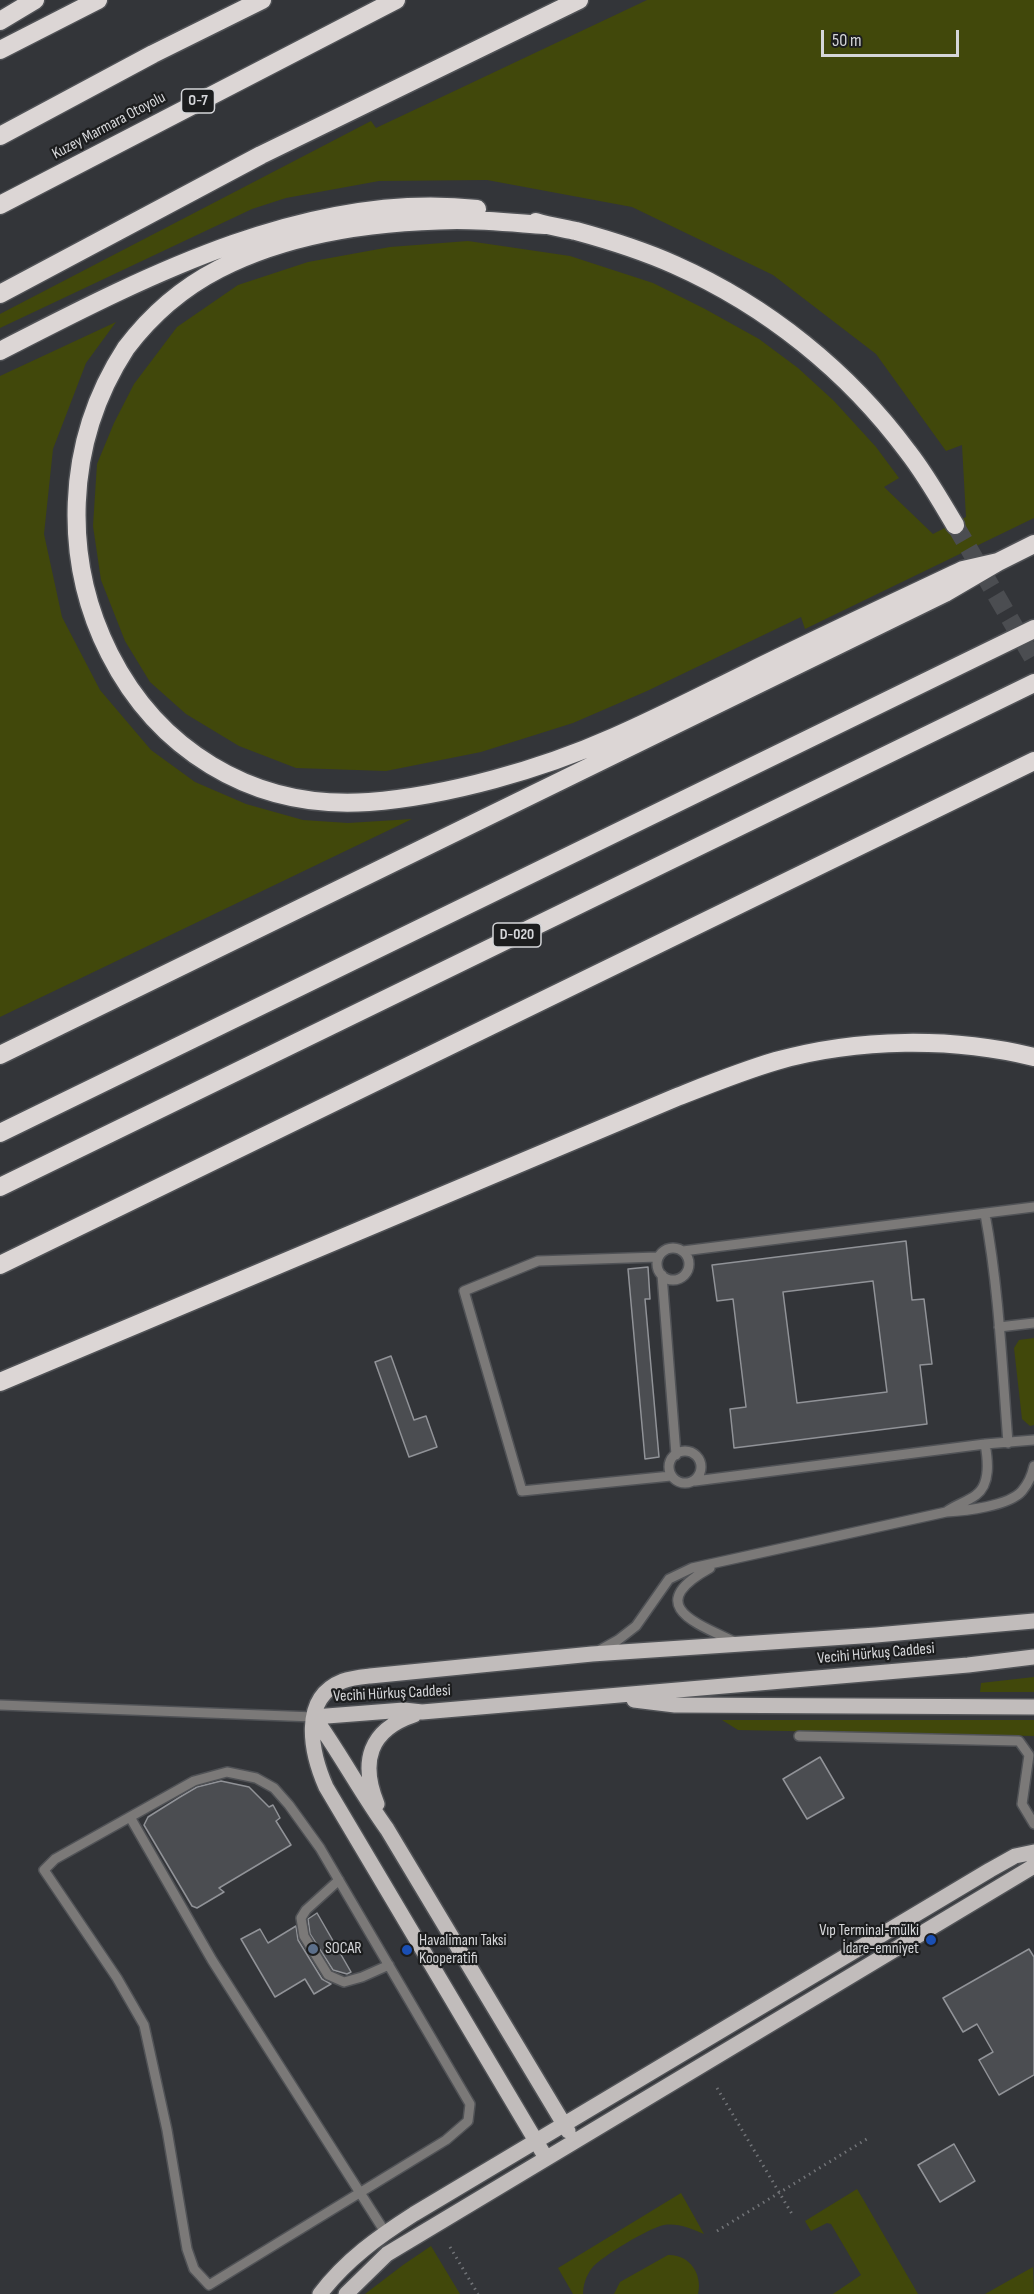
<!DOCTYPE html>
<meta charset="utf-8">
<style>
body{margin:0}
#map{position:relative;width:1034px;height:2294px;overflow:hidden;background:#333539;font-family:"Sofia Sans Condensed",sans-serif}
canvas{display:block}
.scale{position:absolute;left:821px;top:30px;width:138px;height:27px;box-sizing:border-box;border:3px solid #d5d6d9;border-top:0;padding-left:8px;font-size:18px;line-height:21px;white-space:nowrap;color:#d5d6d9;-webkit-text-stroke:4px #1c1d1e;paint-order:stroke}
</style>
<div id="map">
<canvas width="1034" height="2294"></canvas>
<div class="scale">50 m</div>
</div>
<script>
const ctx = document.querySelector('canvas').getContext('2d');
ctx.lineJoin = 'round';
function fill(path, color) { ctx.fillStyle = color; ctx.fill(path, 'evenodd'); }
function stroke(path, color, width, dash) { ctx.strokeStyle = color; ctx.lineWidth = width; ctx.lineCap = dash ? 'butt' : 'round'; ctx.setLineDash(dash || []); ctx.stroke(path); }
function write(font, color, halo, rows, align = 'center') {
  ctx.font = font + ' "Sofia Sans Condensed",sans-serif'; ctx.lineWidth = 4.5; ctx.setLineDash([]); ctx.textBaseline = 'middle'; ctx.strokeStyle = halo; ctx.fillStyle = color; for (const [text, x, y, turn = 0] of rows) {
    ctx.save(); ctx.translate(x, y); ctx.rotate((+turn || 0) * Math.PI / 180); ctx.textAlign = isNaN(turn) ? turn : align; if (halo) ctx.strokeText(text, 0, 0); ctx.fillText(text, 0, 0); ctx.restore();
  }
}
const green = new Path2D(`
 M647 0H1034V518L805 629 801 617 647 691 573 723 481 752 386 771 296 768 239 746 186 714 150 682 125 641 101 580 93 526 97 464 114 423 134 384 177 327 238 285 308 262 390 247 468 241 570 256 653 283 705 309 759 339 798 368 834 401 876 447 899 478 884 487 933 534 966 517 962 445 946 451 876 354 773 275 632 207 487 180 379 181 286 198 252 209 0 328V314L371 121 376 128Z
 M116 322 86 363 53 449 44 534 62 617 100 690 151 750 195 782 246 804 303 820 348 823 412 819 0 1017V376Z
 M1034 1338V1425L1030 1426 1022 1419 1014 1348 1019 1340Z
 M1034 1677V1692H980L981 1683Z
 M722 1720H1034V1736L738 1730Z
 M857 2189 863 2199 918 2294H833L861 2275 831 2224 827 2223 811 2231 805 2221Z
 M681 2193 704 2234C691 2229 679 2223 664 2225 649 2228 602 2256 592 2268 586 2276 583 2285 583 2294H573L558 2268Z
 M431 2246 460 2294H365L403 2265Z
 M668 2255C689 2254 703 2274 698 2294H614L620 2282Z
 M1033 2267 1034 2294H985Z`);
const building = new Path2D(`
 M906 1241 912 1300 924 1299 932 1364 920 1365 927 1424 734 1448 730 1409 746 1407 733 1299 717 1301 712 1265ZM873 1281 887 1392 797 1403 783 1292Z
 M648 1267 650 1299H645L659 1457 645 1459 628 1269Z
 M391 1356 414 1420 426 1416 437 1447 409 1457 375 1362Z
 M820 1757 844 1798 807 1819 783 1779Z
 M221 1781 249 1787 269 1807 273 1805 280 1818 276 1821 291 1845 219 1888 224 1892 197 1908 192 1906 144 1825 148 1817 180 1797 197 1787Z
 M317 1913 351 1972 347 1974 333 1970 310 1934 308 1919Z
 M296 1926 298 1940 322 1979 331 1984 314 1994 305 1979 275 1997 241 1939 260 1929 268 1943Z
 M1029 1949 1034 1957V2075L999 2095 979 2060 993 2052 977 2024 963 2032 943 1998Z
 M954 2144 975 2181 940 2202 918 2165Z`);
const highwayTunnel = new Path2D(`
 M955 525 1034 660`);
const path = new Path2D(`
 M717 2088 792 2214
 M717 2231 870 2137
 M450 2247 478 2294`);
const lane = new Path2D(`
 M985 1214C999 1289 1002 1366 1008 1443
 M657 1264a16 16 0 1 1 32 0a16 16 0 1 1-32 0Z
 M683 1251 1034 1207
 M658 1257 538 1261 464 1291 522 1491 671 1476
 M662 1275 676 1455
 M999 1327 1034 1323
 M669 1467a16 16 0 1 1 32 0a16 16 0 1 1-32 0Z
 M695 1481 985 1444 1034 1440
 M946 1512C955 1505 967 1502 976 1495 991 1484 988 1460 985 1444
 M710 1568C643 1605 695 1623 735 1642
 M600 1650 618 1640 636 1626 669 1579 692 1568 946 1512C965 1511 1009 1506 1022 1491 1028 1484 1032 1475 1034 1466
 M0 1705 314 1717
 M799 1736 1019 1741 1029 1755 1022 1804 1034 1824
 M227 1772 256 1778 274 1788 289 1805 320 1848 470 2104 468 2121 446 2140 209 2285 194 2269 187 2249 167 2130 144 2025 117 1978 44 1870 55 1859 194 1781Z
 M130 1817 212 1960 385 2232
 M339 1880 306 1910 301 1918 304 1936 328 1975 344 1982 362 1977 389 1965`);
const primary = new Path2D(`
 M634 1700 675 1705 1034 1707
 M314 1717 404 1710 422 1712 968 1665 1034 1657
 M314 1717C340 1753 361 1793 387 1829L568 2131
 M377 1804C360 1762 369 1730 414 1715
 M546 2158 326 1787C311 1753 299 1698 343 1681 351 1678 361 1677 370 1676L592 1654 876 1635 1034 1621
 M320 2294C346 2260 378 2237 414 2214L990 1870 1015 1856 1034 1852
 M346 2294 387 2254 1034 1866`);
const highway = new Path2D(`
 M0 21 35 0
 M0 50 98 0
 M0 136 153 54 262 0
 M0 205 396 0
 M536 222C549 226 562 228 576 231 609 240 644 251 675 265 767 306 848 371 908 452 926 475 940 500 955 525
 M545 225C516 223 487 220 457 220 378 221 291 232 219 269 182 288 151 315 126 348 0 541 127 819 369 802 448 796 542 769 614 737 660 717 704 694 749 672 820 637 891 604 963 570L998 562
 M0 294 261 155 579 0
 M0 351C144 277 310 190 477 209
 M0 1055 945 593 998 562 1034 544
 M0 1133 1034 629
 M0 1187 1034 683
 M0 1265 1034 761
 M0 1382 677 1097C710 1084 742 1071 776 1061 858 1038 952 1037 1034 1057`);
const markers = [
 [931,1940,6,"#1a4fb4"],
 [313,1949,6,"#5c6f8a"],
 [407,1950,6,"#1a4fb4"]
];
const shields = [
 [198,101,33],
 [517,935,48]
];
const shieldNames = [
 ["O-7",198,101],
 ["D-020",517,935]
];
const streetNames = [
 ["Kuzey Marmara Otoyolu",109,126,-28],
 ["Vecihi Hürkuş Caddesi",876,1654,-5],
 ["Vecihi Hürkuş Caddesi",392,1694,-3]
];
const poiNames = [
 ["Vıp Terminal-mülki",919,1931,"right"],
 ["İdare-emniyet",919,1949,"right"],
 ["Havalimanı Taksi",419,1941],
 ["Kooperatifi",419,1959],
 ["SOCAR",325,1949]
];
fill(green, '#41480b');
fill(building, '#4b4d51');
stroke(building, '#919398', 1.5);
stroke(highwayTunnel, '#4b4d51', 18, [18, 9]);
stroke(lane, '#505256', 12);
stroke(primary, '#505256', 18);
stroke(highway, '#505256', 21);
stroke(path, '#727478', 3, [1.5, 4.5]);
stroke(lane, '#7b7978', 9);
stroke(primary, '#c1bcbb', 15);
stroke(highway, '#dcd6d5', 18);
for (const [x, y, r, color] of markers) { const dot = new Path2D(); dot.arc(x, y, r, 0, 2 * Math.PI); ctx.fillStyle = color; ctx.fill(dot); stroke(dot, '#1c1d1e', 2); }
for (const [x, y, w] of shields) { const box = new Path2D(); box.roundRect(x - w / 2, y - 12, w, 24, 4.5); ctx.fillStyle = '#1c1d1e'; ctx.fill(box); stroke(box, '#d5d6d9', 1.5); }
write('bold 15px', '#d5d6d9', null, shieldNames);
write('16px', '#d5d6d9', '#1c1d1e', streetNames);
write('16px', '#d5d6d9', '#1c1d1e', poiNames, 'left');
</script>
